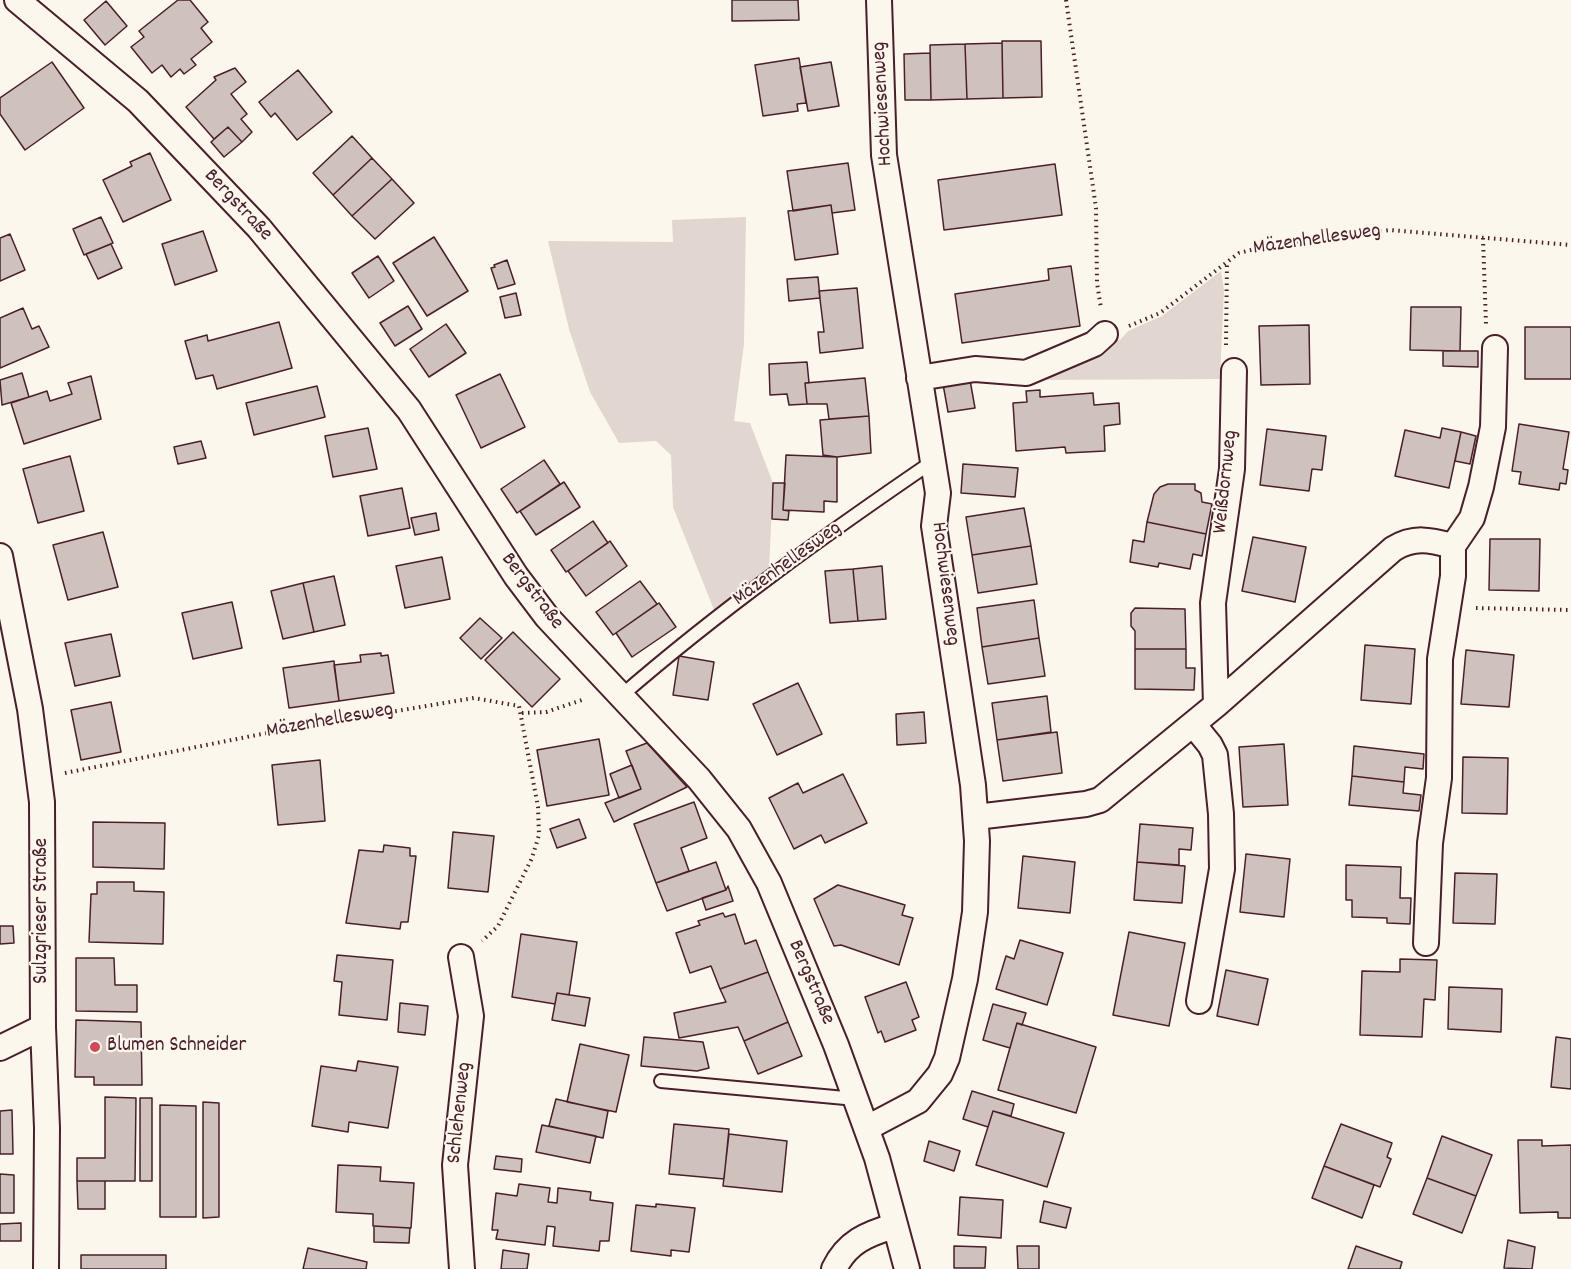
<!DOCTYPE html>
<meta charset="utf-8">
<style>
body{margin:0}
canvas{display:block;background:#fbf7ec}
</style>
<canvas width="1571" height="1269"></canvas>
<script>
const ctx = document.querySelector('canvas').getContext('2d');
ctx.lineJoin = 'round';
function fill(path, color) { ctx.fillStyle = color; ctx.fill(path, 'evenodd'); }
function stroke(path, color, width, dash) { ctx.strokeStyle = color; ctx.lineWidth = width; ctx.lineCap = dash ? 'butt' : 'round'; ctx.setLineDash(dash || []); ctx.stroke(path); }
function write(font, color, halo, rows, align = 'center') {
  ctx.font = font + ' Dekko,sans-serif'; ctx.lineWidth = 4.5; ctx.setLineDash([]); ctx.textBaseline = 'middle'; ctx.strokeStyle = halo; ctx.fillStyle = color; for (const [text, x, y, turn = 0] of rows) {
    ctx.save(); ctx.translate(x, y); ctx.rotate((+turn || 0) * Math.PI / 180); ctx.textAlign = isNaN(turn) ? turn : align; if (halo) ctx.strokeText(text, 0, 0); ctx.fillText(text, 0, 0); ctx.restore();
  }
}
const green = new Path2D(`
 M746 217 744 344 734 421 750 423 773 483 769 570 714 610 673 507 671 455 656 441 619 443 590 392 569 329 548 241 673 242 672 220Z
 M1221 271 1224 290 1220 379 1032 380 1121 339 1128 331 1162 316Z`);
const building = new Path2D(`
 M178 0H190L208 22 201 28 212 42 191 59 196 65 184 74 180 69 171 77 162 65 152 73 131 47 144 37 139 31Z
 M732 0H798L799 20 732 21Z
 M106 1 127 26 105 45 84 20Z
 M1002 41H1041L1042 97 1003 98Z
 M1002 43 1003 98 967 99 965 44Z
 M965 44 967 99 931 100 930 45Z
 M930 53 931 100H905L904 54Z
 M799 58 806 103 797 104 798 111 763 116 755 65Z
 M52 62 84 108 25 150 0 114V98Z
 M831 62 839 106 808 111 800 67Z
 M235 68 246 82 231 94 247 114 241 119 252 132 242 142 228 127 214 139 186 107 216 80 214 77Z
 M298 70 332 112 297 140 275 113 271 117 259 102Z
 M228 127 242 142 224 157 211 142Z
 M352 136 372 158 333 195 313 173Z
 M150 153 171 200 123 222 103 180 132 166 130 162Z
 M372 158 392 179 352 216 333 195Z
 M848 163 855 210 832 213 831 205 793 211 787 171Z
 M1055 164 1062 215 944 230 938 180Z
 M392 179 414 203 375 239 352 216Z
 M831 205 838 254 795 260 788 211Z
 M101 217 113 243 84 255 73 229Z
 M203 231 217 271 175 285 162 244Z
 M10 234 25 270 0 281V238Z
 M434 237 468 291 427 316 393 263Z
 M111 244 122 268 98 279 86 254Z
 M378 256 394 281 369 298 352 273Z
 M507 260 515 284 498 289 491 268 495 267 494 265Z
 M1071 266 1080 326 962 343 955 294 1049 280 1048 269Z
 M818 277 820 298 789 301 787 279Z
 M857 288 863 348 820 353 818 332H824L819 291Z
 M516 293 521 315 505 318 500 297Z
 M408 306 422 329 395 346 380 323Z
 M1411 307H1461L1460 351 1410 350Z
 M23 308 32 329 39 326 49 347 0 368V318Z
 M279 322 292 368 217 389 213 375 196 379 185 341 207 335 208 341Z
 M446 324 466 353 429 377 410 349Z
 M1309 325 1310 384 1261 385 1259 326Z
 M1525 327H1571V379H1525Z
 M1443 351H1478V367L1443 366Z
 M807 362 809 383H805L807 404 789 405 787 394 770 395 769 364Z
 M22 373 29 397 2 405 0 380Z
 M500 374 525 427 481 448 456 395Z
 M91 376 101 419 24 444 11 403 47 391 50 401 72 394 68 383Z
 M865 378 869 416 829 419 827 404H807L805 383Z
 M970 380 975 408 948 412 943 384Z
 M317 386 325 417 254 435 246 403Z
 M1040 390V397L1093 393 1094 405 1119 403 1120 424 1104 426 1105 451 1066 453 1065 447 1016 451 1013 403 1027 402 1026 391Z
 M869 416 871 453 837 457 823 455 820 420Z
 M1519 424 1569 432 1563 469 1568 470 1566 484 1560 483 1559 490 1519 484 1521 472 1512 471Z
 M368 428 377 469 333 477 325 436Z
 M1442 428 1461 432 1449 488 1395 476 1405 430 1440 438Z
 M1267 429 1326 436 1322 470 1312 469 1309 491 1260 485Z
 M1461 432 1476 436 1470 464 1455 461Z
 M201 441 206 458 178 464 174 447Z
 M786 455 837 457V502L824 501V512L783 510Z
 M70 456 84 511 38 523 23 469Z
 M544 460 560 484 517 513 501 489Z
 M963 464 1018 468 1015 497 961 493Z
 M564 482 580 507 536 535 520 511Z
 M773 483H785L783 510 789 511 788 520 772 519Z
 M1168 484H1195V490L1201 493 1202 502 1212 504 1206 534 1147 522 1154 494 1160 487Z
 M402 488 410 528 368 536 360 496Z
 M1024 508 1031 546 972 555 966 517Z
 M436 513 439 530 415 535 411 518Z
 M593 521 608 543 566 572 551 550Z
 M1147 522 1206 534 1202 556 1193 554 1190 569 1159 563 1158 567 1130 562 1133 540 1144 542Z
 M103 532 118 587 68 600 53 545Z
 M1253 537 1306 547 1295 602 1242 591Z
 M1490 539H1540L1539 591 1489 590Z
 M610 541 627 566 586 596 568 571Z
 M1031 546 1037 584 978 593 972 555Z
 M442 557 450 599 405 608 396 566Z
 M882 566 886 619 858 621 853 569Z
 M853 569 858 621 830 623 825 571Z
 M334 576 345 625 314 632 303 583Z
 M640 581 657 604 613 635 596 612Z
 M303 583 314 632 283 639 271 591Z
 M1034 600 1039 638 982 647 977 608Z
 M232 602 242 648 193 659 182 613Z
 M659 603 676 627 632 657 616 633Z
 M1135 608 1185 609 1186 649H1135V631L1131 626V613Z
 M480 618 502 638 481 659 460 638Z
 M513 632 560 679 532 707 485 660Z
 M111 634 120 676 75 686 65 643Z
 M1039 638 1045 676 988 684 982 647Z
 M1365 645 1415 649 1411 704 1361 700Z
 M1135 649H1186V668H1195L1194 690 1135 689Z
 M1466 650 1514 655 1509 707 1461 704Z
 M381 653V656L388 655 394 693 339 701 334 665 361 662 360 655Z
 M679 656 714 662 708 700 673 695Z
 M334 661 339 701 289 708 283 668Z
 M798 683 822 734 777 755 753 704Z
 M1047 696 1051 732 997 740 992 703Z
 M111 702 121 752 81 760 71 710Z
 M924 712 926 743 897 745 896 714Z
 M1057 732 1062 773 1003 781 997 740Z
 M599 739 609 795 547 806 537 750Z
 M647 743 687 787 614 822 605 803 641 789 626 751Z
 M1284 744 1288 805 1243 807 1239 747Z
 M1354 746 1424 754 1423 769 1405 767 1404 782 1352 776Z
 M1463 757 1508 758 1507 814 1462 813Z
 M320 760 325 821 278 825 272 765Z
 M632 765 641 789 619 798 610 774Z
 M843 774 867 823 825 843 821 835 794 849 769 798 798 783 803 793Z
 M1352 776 1404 782 1403 793 1421 795 1419 811 1349 805Z
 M694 802 707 838 681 848 689 871 656 883 634 824Z
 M579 819 586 838 557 848 550 829Z
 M93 822 165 823 164 869 93 867Z
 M1140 824 1193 828 1191 850 1179 849V865L1137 862Z
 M453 832 494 836 488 892 448 888Z
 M384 845 410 848V856H416L408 922H401L400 929 346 923 359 850 383 852Z
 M1246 854 1290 859 1284 917 1240 912Z
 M1023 856 1075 862 1070 913 1018 908Z
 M716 862 726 890 667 911 656 883Z
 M1137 862 1185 866 1182 903 1134 900Z
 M1346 865 1401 867 1400 898H1411L1410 924 1387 923V918L1352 917V900H1346Z
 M1455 873 1497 874 1495 924 1453 923Z
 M97 882H134V891L164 892 163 944 89 942 91 894H97Z
 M838 885 905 905 902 915 913 918 899 965 841 945 834 946 814 899Z
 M728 886 733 901 706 910 702 898 726 890Z
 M723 913 725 917 735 914 745 944 756 940 768 972 720 989 711 966 690 973 676 933 700 925 698 921Z
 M0 926H13L14 943 0 944Z
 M1129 932 1185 943 1169 1026 1113 1015Z
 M521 934 577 942 569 995 557 993 555 1004 512 997Z
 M1020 940 1063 953 1047 1005 996 989 1006 956 1014 959Z
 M337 955 393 960 387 1020 339 1015 342 982 334 981Z
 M76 958H114L115 985H137V1012L76 1011Z
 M1400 959 1437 960 1435 1000 1424 999 1422 1037 1360 1035 1362 971 1400 972Z
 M1226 970 1268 979 1258 1025 1217 1016Z
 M768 972 788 1022 744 1041 738 1027 679 1038 674 1013 726 1002 720 989Z
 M906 982 919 1017 912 1020 916 1030 885 1042 881 1031 878 1033 865 997Z
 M1449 987 1502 989 1501 1032 1448 1029Z
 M557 993 590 998 585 1026 552 1020Z
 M400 1003 428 1006 425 1035 398 1032Z
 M993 1004 1026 1013 1022 1025 1017 1023 1010 1048 983 1040Z
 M76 1020 141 1022 142 1085H94V1077H75Z
 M788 1022 802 1056 758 1074 744 1041Z
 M1017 1023 1096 1047 1076 1113 998 1090Z
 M644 1037 703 1042 709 1068 697 1071 641 1066Z
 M1556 1037 1571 1039V1089L1551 1087Z
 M580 1044 629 1055 616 1112 567 1102Z
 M358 1061 398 1067 388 1128 349 1122 348 1132 312 1126 321 1066 356 1071Z
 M972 1091 1014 1104 1011 1116 993 1111 988 1127 963 1119Z
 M105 1097 136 1098 135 1181H77V1158H105Z
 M140 1098H152V1181H140Z
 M556 1099 608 1111 603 1138 549 1126Z
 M203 1102 219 1103V1217L203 1218Z
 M160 1105 196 1106V1217H160Z
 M12 1110 13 1154H0V1111Z
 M993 1111 1064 1133 1047 1187 976 1165Z
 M674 1124 729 1129 724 1179 669 1174Z
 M1341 1124 1392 1143 1387 1157 1391 1159 1380 1187 1324 1166Z
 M542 1125 596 1136 590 1163 536 1152Z
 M729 1134 787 1141 782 1192 723 1186Z
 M1442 1136 1492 1155 1476 1196 1427 1178Z
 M1518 1140H1542V1146L1571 1145V1218H1558V1212L1520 1213Z
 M929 1141 960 1151 954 1171 924 1161Z
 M496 1156 522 1159 521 1172 494 1169Z
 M338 1165 381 1167 380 1181 414 1183 411 1228 373 1226V1214L336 1212Z
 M1324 1166 1374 1185 1362 1218 1312 1198Z
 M0 1174 14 1175V1213H0Z
 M1427 1178 1476 1196 1462 1233 1413 1214Z
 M77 1181H105V1209H78Z
 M519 1184 550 1188 548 1202 557 1203 558 1188 591 1192 590 1200 613 1203 609 1241H600L599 1251 553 1246 555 1227 547 1226 545 1245 496 1239 498 1230H492L496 1193 517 1196Z
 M960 1197 1003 1200 1001 1238 958 1235Z
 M1044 1201 1071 1208 1066 1228 1040 1222Z
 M656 1204 695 1208 689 1252 671 1250V1256L631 1251 636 1205 656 1207Z
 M21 1223V1241H0V1224Z
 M374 1226 410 1228 409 1243 374 1242Z
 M1508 1240 1535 1247 1532 1269 1504 1268Z
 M954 1246 986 1247 985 1268H954Z
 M1017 1246H1039V1269H1018Z
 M1356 1246 1402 1262 1400 1269H1348Z
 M308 1248 367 1262 366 1269H303Z
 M503 1250 529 1254 527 1269H501Z
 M81 1255H166V1269H81Z`);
const path = new Path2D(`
 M1066 0 1096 208 1097 283 1101 308
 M1483 238 1486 324
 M1129 326 1160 313 1239 253 1267 246 1390 230 1571 245
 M1226 345 1227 263
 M1476 608 1571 610
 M522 713 546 712 585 699
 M65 773 267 733 474 698 519 706 538 807 539 835 532 858 498 926 482 941`);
const service = new Path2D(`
 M621 696C719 611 825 535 932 462
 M661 1081 856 1099`);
const minor = new Path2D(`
 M17 0 138 101 259 228 409 410 516 576 547 617 699 779 739 829 769 883 836 1045 877 1158 907 1269
 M919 378 975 369 1026 373 1094 344 1105 334
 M0 556 30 709 42 802 43 1027 47 1128 46 1269
 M1216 705 1213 603 1232 469 1234 371
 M1193 724 1210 745 1215 755 1221 814 1222 869 1199 1001
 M976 817 1086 804 1100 800 1216 705 1393 549C1414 536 1430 540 1453 546
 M1426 943 1430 843 1439 778 1440 659 1453 576V546L1472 518 1481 487 1493 427 1495 348
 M461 957 471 1016 455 1165 462 1269
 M0 1048 43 1027
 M867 1128 918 1101 940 1074 947 1058 965 979 975 912 977 841 973 785 934 526 938 493 884 155 879 0
 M834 1269C847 1242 867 1234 894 1226`);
const markers = [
 [95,1047,6,"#d1495b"]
];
const streetNames = [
 ["Hochwiesenweg",884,104,-93],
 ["Bergstraße",237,206,47],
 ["Mäzenhellesweg",1317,241,-8],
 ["Weißdornweg",1227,482,-84],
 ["Mäzenhellesweg",788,565,-36],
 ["Hochwiesenweg",944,584,83],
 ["Bergstraße",531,592,53],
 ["Mäzenhellesweg",330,722,-10],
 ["Sulzgrieser Straße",43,911,-90],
 ["Bergstraße",810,983,67],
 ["Schlehenweg",461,1113,-84]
];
const poiNames = [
 ["Blumen Schneider",107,1047]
];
fill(green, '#e2d7d0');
fill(building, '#cfc2bc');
stroke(building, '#4a1f2b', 1.5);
stroke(service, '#4a1f2b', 16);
stroke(minor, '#4a1f2b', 28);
stroke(path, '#4a1f2b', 4, [1.5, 4.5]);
stroke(service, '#fbf7ec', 12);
stroke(minor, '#fbf7ec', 24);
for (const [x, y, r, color] of markers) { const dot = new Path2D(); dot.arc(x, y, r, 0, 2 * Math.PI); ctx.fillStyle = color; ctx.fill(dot); stroke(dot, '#fbf7ec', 2); }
write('21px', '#4a1f2b', '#fbf7ec', streetNames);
write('21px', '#4a1f2b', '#fbf7ec', poiNames, 'left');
</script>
